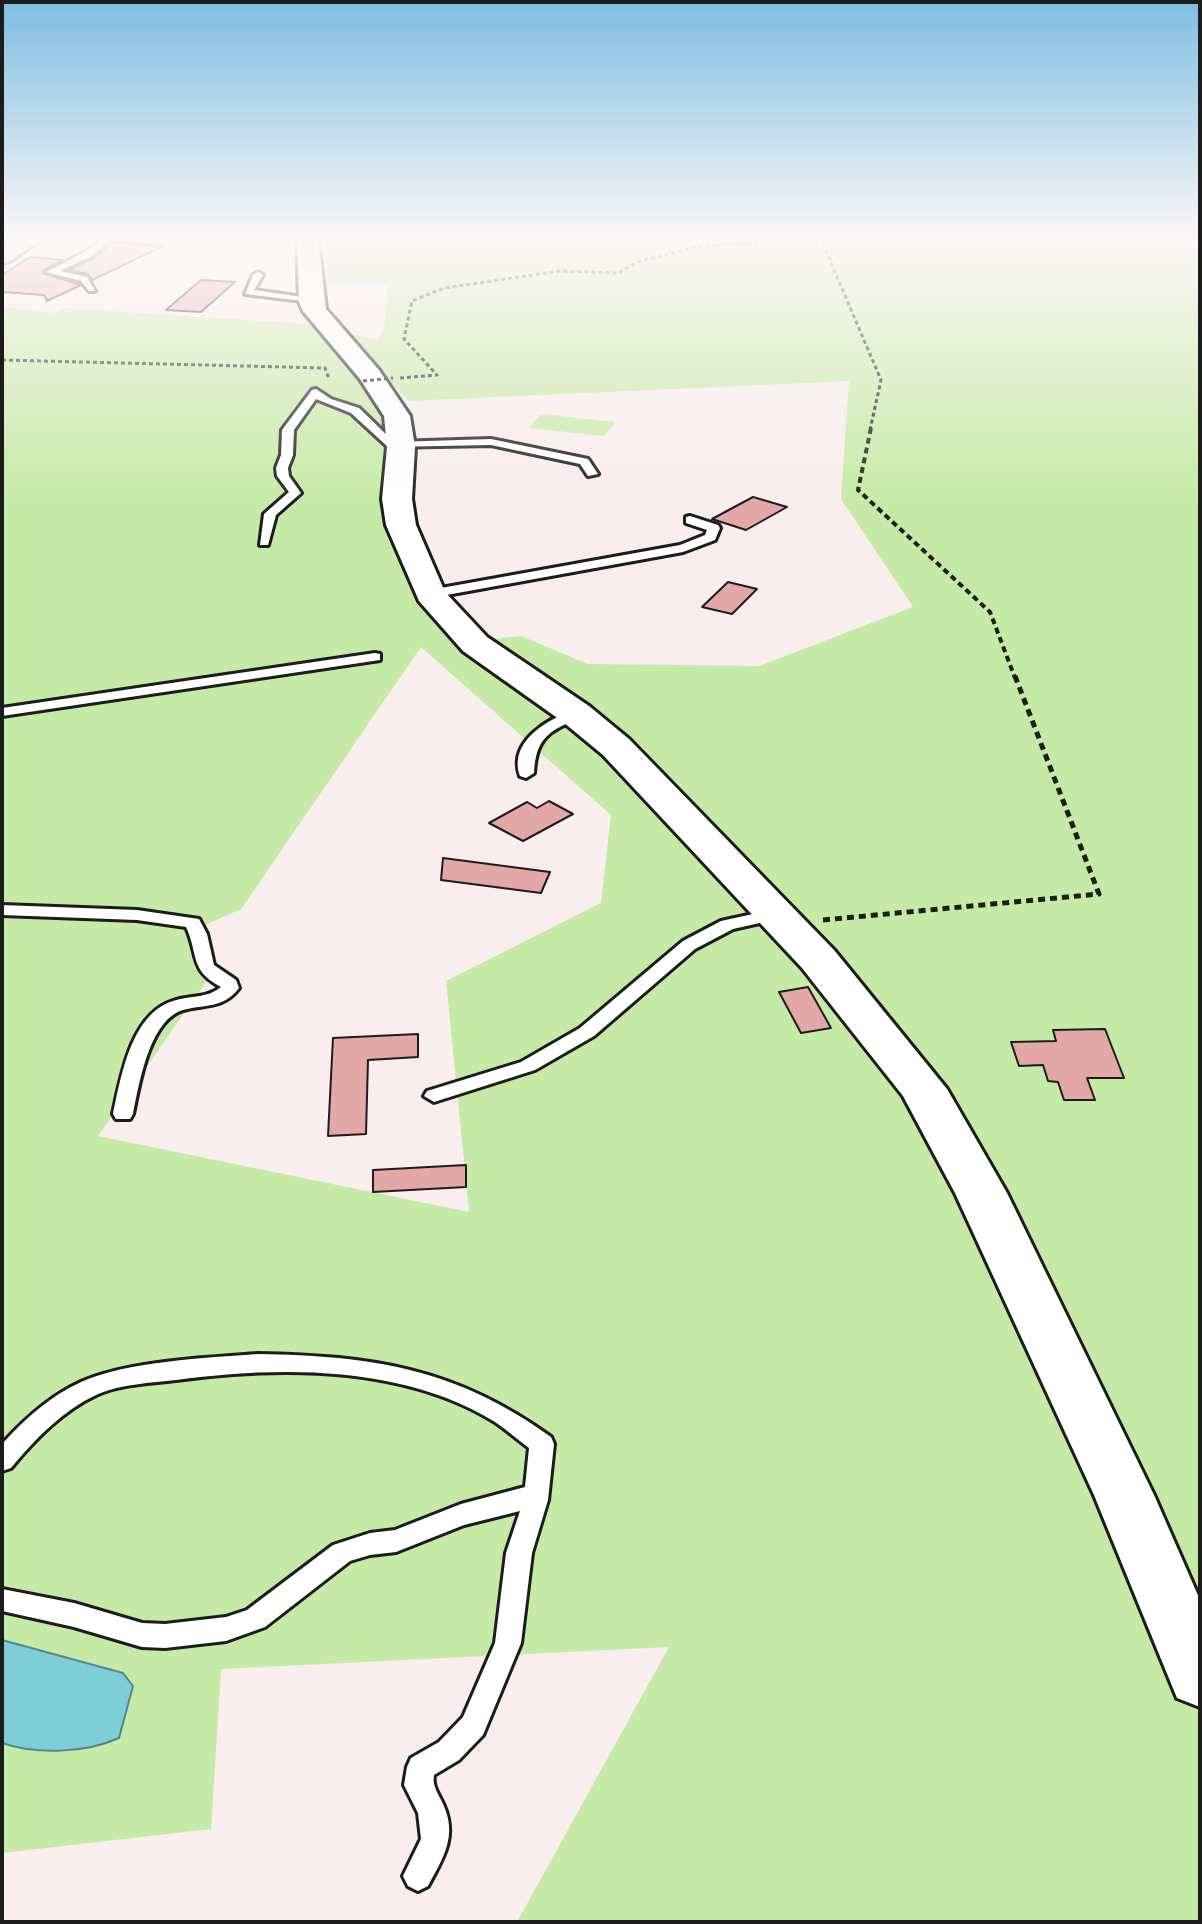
<!DOCTYPE html>
<style>
body{margin:0}
#map{position:relative;width:1202px;height:1924px;overflow:hidden;background:#f9eded;font-family:"Balsamiq Sans",sans-serif}
canvas{display:block}
.frame{position:absolute;inset:0;border:4px solid #1c1c1c;pointer-events:none}
</style>
<div id="map">
<canvas width="1202" height="1924"></canvas>
<div class="frame"></div>
</div>
<script>
const ctx = document.querySelector('canvas').getContext('2d');
ctx.lineJoin = 'round';
function fill(path, color) { ctx.fillStyle = color; ctx.fill(path, 'evenodd'); }
function stroke(path, color, width, dash) { ctx.strokeStyle = color; ctx.lineWidth = width; ctx.lineCap = dash ? 'butt' : 'round'; ctx.setLineDash(dash || []); ctx.stroke(path); }
const green = new Path2D(`
 M324 237H1200V1922H517L669 1647 221 1669 211 1829 2 1853V307L54 313 63 308 322 325 377 340 384 329 388 283 327 285ZM363 371H381L408 401 849 381 841 499 913 607 759 666 588 664 521 636 472 641 401 525 390 403ZM421 647 611 815 601 903 446 981 469 1212 98 1136 213 972 198 928 241 909Z
 M542 414 615 422 604 436 529 428Z`);
const water = new Path2D(`
 M2 1640 123 1673 133 1686 119 1738C86 1753 37 1755 2 1743Z`);
const building = new Path2D(`
 M114 242 163 246 92 280 88 274 69 270 94 258Z
 M30 257 63 260 45 269 43 273 81 285 47 301 44 295 2 292V275Z
 M201 280 235 282 201 312 166 310Z
 M753 497 787 507 746 530 712 519Z
 M728 582 757 589 732 614 702 607Z
 M549 801 573 814 523 841 489 823 527 802 537 808Z
 M443 858 550 872 541 893 441 880Z
 M808 987 831 1028 801 1033 779 992Z
 M1105 1029 1124 1078H1087L1095 1100H1064L1058 1082 1048 1081 1043 1065 1019 1066 1011 1042 1056 1041 1053 1030Z
 M418 1034V1057L368 1060 366 1134 328 1136 333 1038Z
 M466 1165V1187L373 1192V1170Z`);
const pathFar2 = new Path2D(`
 M820 237 881 380 870 430
 M2 360 325 368 329 379
 M400 378 437 375 404 339 412 301 444 288 560 271 619 273 637 262 700 246 758 243 776 237`);
const pathFar1 = new Path2D(`
 M871 428 858 490 990 612 1015 678`);
const path = new Path2D(`
 M823 920 1099 894 1015 676`);
const lane = new Path2D(`
 M104 237H113L93 255 60 271 87 277 95 291H89L81 281 46 272 87 251Z
 M258 272 263 275 254 290 316 299 311 302 245 294 253 275Z
 M316 389 331 399 359 408 394 442 491 439 588 459 598 474 588 476 580 464 491 445 388 447 351 413 316 399 294 430 293 455 288 468 289 476 301 493 276 515 268 545H260L264 514 289 492 277 476 276 468 281 455 282 430 312 390Z
 M690 516 718 525 720 528 715 540 683 552 430 598 423 594 430 590 680 545 705 535 707 530 686 523V517Z
 M375 653 380 654V660L2 716V708Z
 M576 710 581 711V717C550 731 536 736 534 773L526 778 520 776C508 742 548 718 576 710Z
 M2 905 137 910 199 919 207 934 214 965 236 980 239 988C223 1009 205 1004 183 1010 149 1020 139 1085 133 1114L130 1119H116L113 1114C121 1077 131 1014 173 1001 191 995 206 999 221 987 189 970 199 955 186 927L137 920 2 915Z
 M776 909 785 914 782 918 733 929 695 949 594 1036 535 1070 434 1102 424 1096 427 1091 521 1062 580 1028 683 941 721 921Z
 M258 1354C372 1356 456 1368 551 1437L554 1444 548 1500 532 1553 521 1643 483 1735 459 1760 434 1775C432 1786 438 1793 443 1804 458 1836 443 1858 428 1886L418 1891 408 1886 403 1876 421 1839 418 1813 404 1785 407 1767 411 1758 439 1742 463 1717 495 1643 506 1553 520 1511 464 1525 396 1552 370 1555 350 1561 265 1627 226 1641 165 1648 142 1647 74 1627 2 1611V1589L74 1603 142 1623 165 1624 226 1617 247 1610 333 1545 370 1533 395 1530 461 1504 525 1487 529 1448C518 1440 507 1430 495 1422 403 1365 280 1366 176 1380 151 1383 121 1384 98 1394 63 1410 35 1439 11 1468L2 1471 3 1443C25 1419 50 1396 81 1382 128 1361 206 1358 258 1354Z`);
const secondary = new Path2D(`
 M19 237H44L10 261 2 263V247Z
 M297 237H318L326 309 379 370 410 416 415 447 412 499 416 525 445 592 487 637 589 706 629 739 834 950 947 1089 1007 1193 1154 1495 1200 1600V1707L1177 1698 1094 1495 955 1193 903 1096 802 968 603 755 563 722 463 651 419 601 386 525 382 499 387 447 384 416 360 379 303 311 299 302Z`);
const pathBridge = new Path2D(`
 M363 381 393 378`);
fill(green, '#c5eaa5');
fill(water, '#7dcdd6');
stroke(water, '#56868c', 2);
fill(building, '#e2a7a6');
stroke(building, '#1c1c1c', 2);
stroke(lane, '#1c1c1c', 6);
stroke(secondary, '#1c1c1c', 6);
stroke(pathFar2, '#1c1c1c', 3, [4, 3]);
stroke(pathFar1, '#1c1c1c', 4, [6, 4]);
stroke(path, '#1c1c1c', 5, [7, 5]);
fill(lane, '#fff');
fill(secondary, '#fff');
stroke(pathBridge, '#1c1c1c', 3, [4, 3]);
const sky = ctx.createLinearGradient(0, 0, 0, 506);
sky.addColorStop(0, '#7dbee1');
sky.addColorStop(0.47, '#fcf7f7');
sky.addColorStop(1, '#fcf7f700');
ctx.fillStyle = sky;
ctx.fillRect(0, 0, 1202, 506);
</script>
